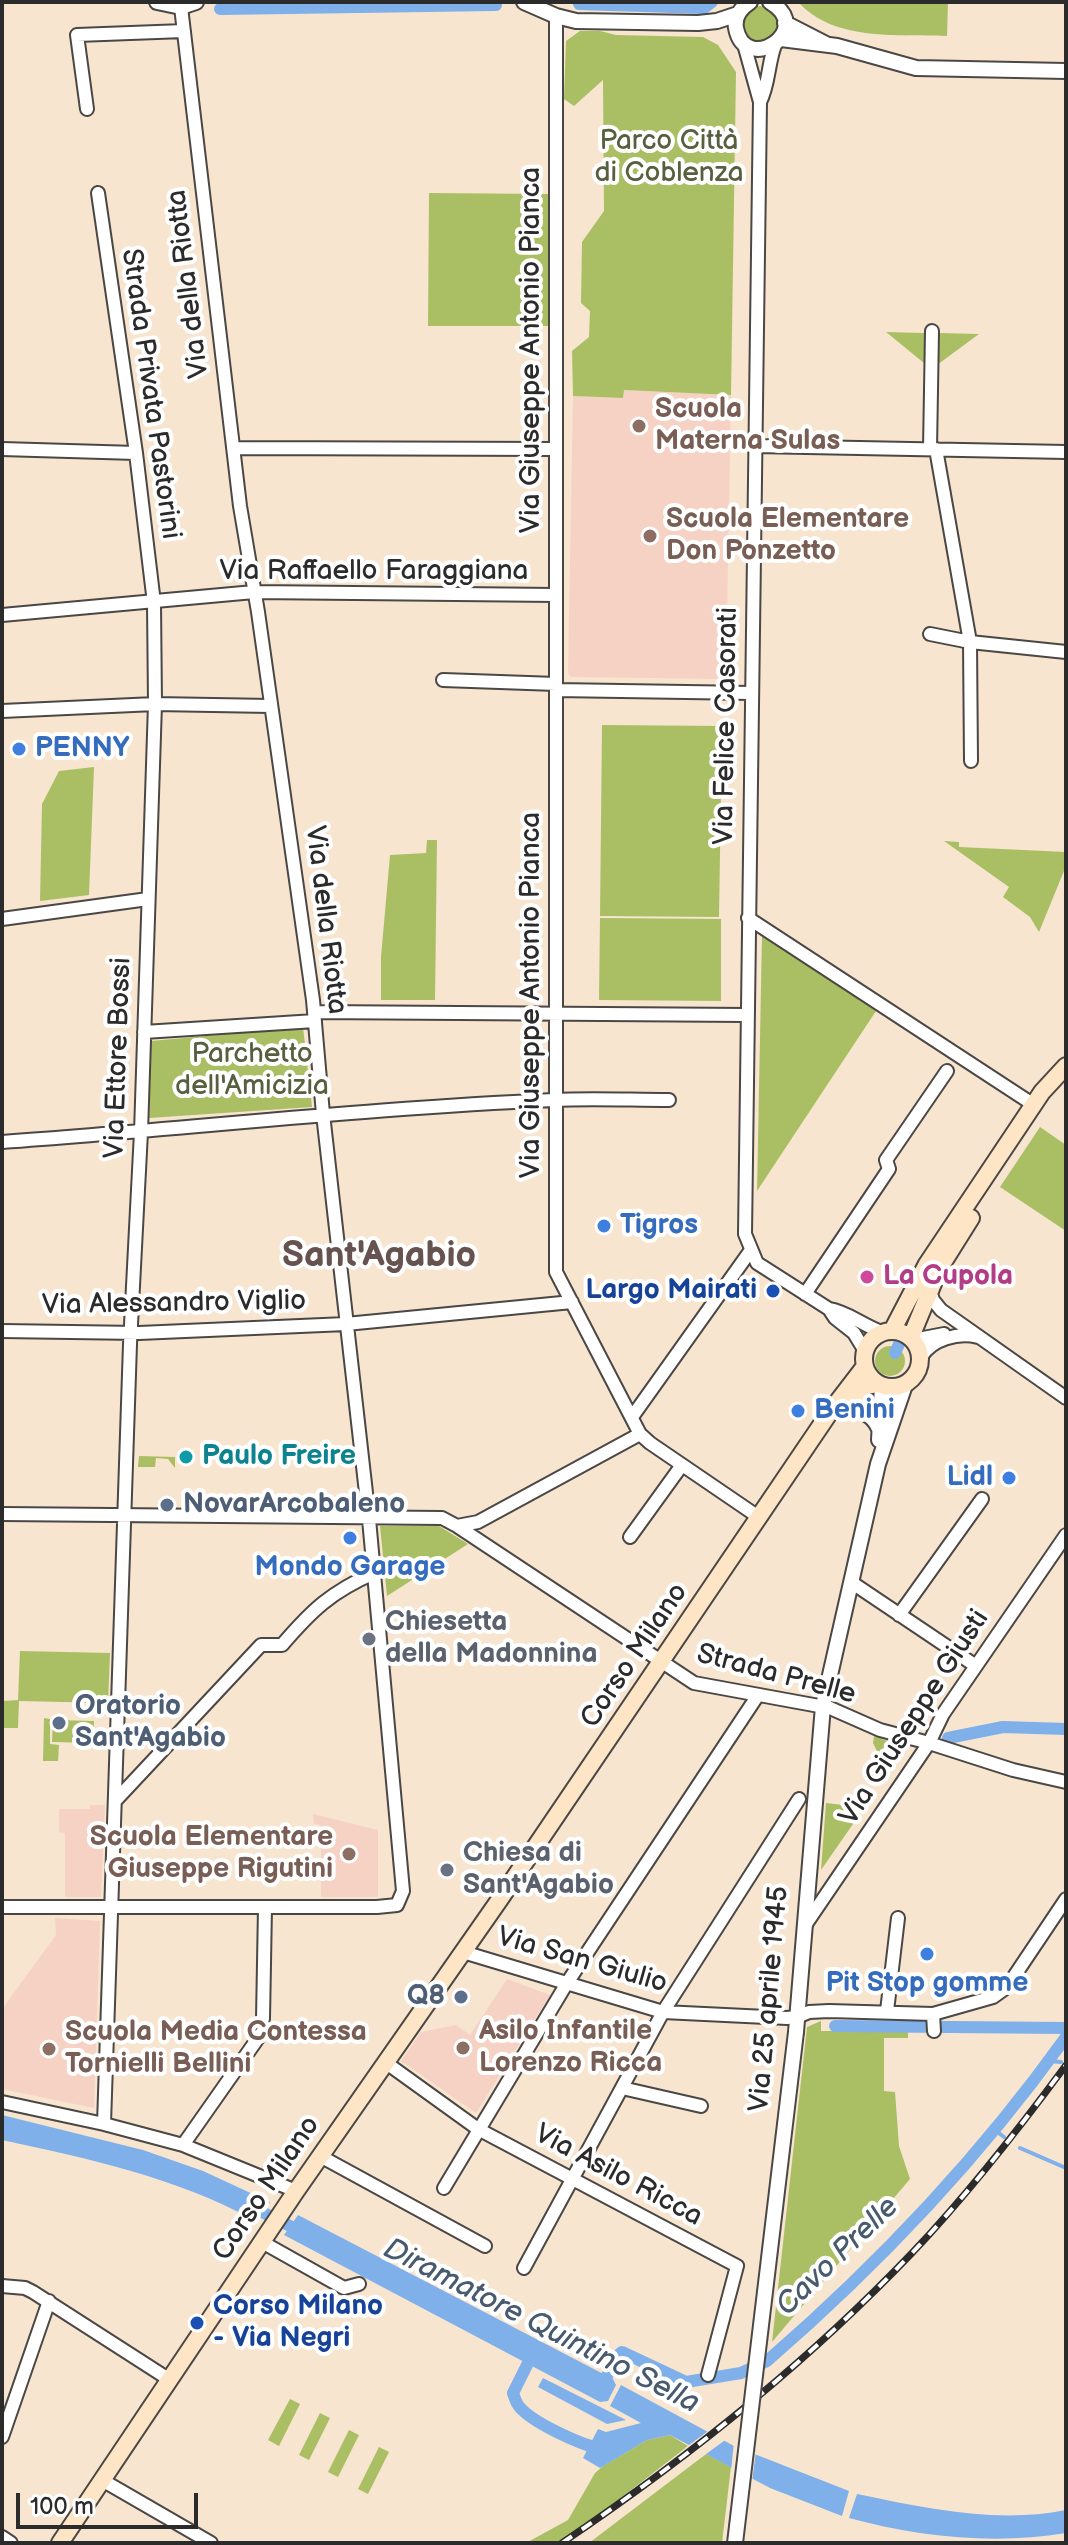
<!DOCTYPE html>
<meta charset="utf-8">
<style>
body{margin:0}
#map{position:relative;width:1068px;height:2545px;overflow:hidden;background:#f7e5d0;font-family:"Balsamiq Sans",sans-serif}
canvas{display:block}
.frame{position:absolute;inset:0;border:4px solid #2b2b2b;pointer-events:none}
.scale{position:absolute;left:16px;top:2493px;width:182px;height:36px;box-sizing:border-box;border:4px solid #2b2b2b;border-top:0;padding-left:10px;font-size:24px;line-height:28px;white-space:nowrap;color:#2b2b2b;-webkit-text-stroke:6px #fff;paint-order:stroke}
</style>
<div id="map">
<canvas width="1068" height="2545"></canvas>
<div class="frame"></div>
<div class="scale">100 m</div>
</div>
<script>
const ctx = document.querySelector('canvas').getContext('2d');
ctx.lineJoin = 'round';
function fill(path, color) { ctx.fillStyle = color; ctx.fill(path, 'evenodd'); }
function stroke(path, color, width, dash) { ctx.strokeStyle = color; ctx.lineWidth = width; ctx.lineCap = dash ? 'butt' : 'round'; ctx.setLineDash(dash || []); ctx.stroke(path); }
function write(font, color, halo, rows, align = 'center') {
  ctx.font = font + ' "Balsamiq Sans",sans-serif'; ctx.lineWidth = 8; ctx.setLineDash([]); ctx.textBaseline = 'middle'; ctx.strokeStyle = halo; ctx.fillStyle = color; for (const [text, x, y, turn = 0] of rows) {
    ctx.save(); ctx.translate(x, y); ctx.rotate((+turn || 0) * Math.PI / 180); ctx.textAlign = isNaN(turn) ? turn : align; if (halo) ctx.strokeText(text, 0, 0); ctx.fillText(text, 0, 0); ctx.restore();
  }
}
const built = new Path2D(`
 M623 390 731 395 726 679 571 677 568 673 573 396 623 398Z
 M90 1805H105L101 1897H65V1833L59 1832V1809H90Z
 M313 1814 378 1830V1897H321V1825L314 1824Z
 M55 1918 100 1921 94 2108 2 2089V2009L56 1935Z
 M507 1979 550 1995 476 2113 401 2061 421 2032 456 2025 470 2035Z`);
const green = new Path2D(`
 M798 2H948L947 36C897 34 835 42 798 2Z
 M742 24a18 18 0 1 1 36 0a18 18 0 1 1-36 0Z
 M580 31H600L616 35 703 37 718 45 736 72 731 395 624 390 623 398 573 396 572 351 589 337 590 311 581 303 582 242 604 211 603 80 574 106 564 99 566 41Z
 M429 193 549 194 548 326H428Z
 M886 332 924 333V363Z
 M938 333 979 334 937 365Z
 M602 725 722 726 719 917 600 916Z
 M94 767 89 895 40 901 42 804 59 771Z
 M427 840H437L435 1000H381V957L390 855 426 853Z
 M944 841 959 842V847L1066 852V866L1039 932 1030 917 1003 897 1009 887Z
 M600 918 721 919V1001L599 1000Z
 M766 934 876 1011 757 1191 762 936Z
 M303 1027 312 1107 149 1118 151 1041Z
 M1040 1127 1066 1145V1231L1000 1187Z
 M875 1361a15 15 0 1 1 30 0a15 15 0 1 1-30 0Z
 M139 1456 175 1457V1468L168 1459 156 1458 155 1467H138Z
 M380 1526H439L468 1544 387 1596Z
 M20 1651 110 1653 108 1703 19 1701 18 1728H2V1701L18 1700Z
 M44 1718 50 1719V1744L59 1745 58 1761H43Z
 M53 1720 94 1721 93 1743 52 1742Z
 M874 1736 906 1748 888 1774 873 1743Z
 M826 1803 844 1805 860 1814 821 1870Z
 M821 2021V2031H908V2038H884V2091L895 2092 899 2146 910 2179 772 2342 807 2027Z
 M290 2399 300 2404 279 2446 268 2440Z
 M320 2413 330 2418 309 2460 299 2455Z
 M349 2430 359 2435 338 2477 328 2472Z
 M670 2435 688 2446 591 2521 557 2543H526L568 2520 595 2473 603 2466 647 2440Z
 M379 2447 389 2452 368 2494 358 2489Z
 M706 2454 731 2467 722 2543H589Z`);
const water = new Path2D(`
 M2 2115 143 2150 203 2171 270 2202 260 2218 257 2217 254 2220C177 2178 87 2158 2 2140Z
 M298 2215 613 2379 616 2385 608 2401 600 2402 284 2235Z
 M543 2378 626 2420 607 2424 538 2387Z
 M621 2385 734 2446 849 2491 842 2516 770 2488 670 2435 647 2440 600 2468 583 2458 598 2429 606 2432 641 2423 610 2406Z
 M857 2494C925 2508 997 2524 1066 2510V2533C995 2545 919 2537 849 2518Z`);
const pier = new Path2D(`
 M711 2429 728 2438 702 2457 685 2448Z
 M734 2441 756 2451 752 2482 731 2472Z`);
const stream = new Path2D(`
 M1048 2061 1061 2062
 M996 2131 1004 2137
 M1020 2148 1066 2168`);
const canal = new Path2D(`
 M579 4 704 8 712 2
 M220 9 496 5
 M895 1353 910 1320
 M948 1738 1003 1727 1066 1729
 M835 2026 1066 2028
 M250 2206 302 2232
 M533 2353 513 2393C514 2396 516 2402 518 2405 530 2422 583 2446 603 2449
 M601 2388 617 2356 622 2352 686 2382 741 2373 767 2361C879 2264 980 2157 1066 2037`);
const minor = new Path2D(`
 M556 16V1272L640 1434 650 1443 760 1518
 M744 44 760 102
 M775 45C768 63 769 85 760 102L745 1234 757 1263 829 1309 835 1318 854 1333 865 1351
 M87 109 77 35 184 31
 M98 193 136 453 154 603 155 704 141 1132 130 1344 104 2124
 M755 446 1066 452
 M233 448 556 449
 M2 449 136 453
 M930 449 932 331
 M936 449 970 642 971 761
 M2 615 254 592 556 595
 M930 634 970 642 1066 652
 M443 680 556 684
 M556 690 751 693
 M2 711 155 704 271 706
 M748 918 1034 1105
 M2 919 148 899
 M314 1012 747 1015
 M144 1032 315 1021
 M2 1142C186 1129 369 1108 553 1100 592 1098 630 1100 669 1100
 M930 1291 933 1300 941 1310 1066 1398
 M805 1294 889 1169 886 1160 947 1071
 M829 1309C848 1312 864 1326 882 1332
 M2 1331 139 1333 346 1324 572 1302
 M913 1340 944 1334
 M921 1357C932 1339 958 1332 978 1337
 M632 1417 751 1250
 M2 1514 442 1518 457 1526 478 1522 640 1434
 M457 1526 694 1683 830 1708 880 1730 929 1743 1013 1770 1066 1782
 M630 1537 682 1465
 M851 1582 976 1666
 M899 1615 982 1499
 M116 1800 261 1645H282C312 1610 331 1592 374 1573
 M2 1907H377L397 1905 403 1891 369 1519 323 1114 313 1000 258 612 240 506 181 7
 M804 1927 929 1743 943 1714 1066 1535
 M463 1952 663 2012 787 2018 797 2017 809 2012 829 2011 933 2014 993 1997 1007 1987 1066 1899
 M887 2011 898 1918
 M933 2014 934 2031
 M263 2019 265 1907
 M385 2062 478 2129 737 2266 708 2375
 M622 2088 701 2106
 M2 2102 104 2124 183 2145 296 2191
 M183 2145 263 2031
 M320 2156 485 2246
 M444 2188 567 1983 758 1695
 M262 2242 344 2288 359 2284
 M524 2268 663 2012 799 1799
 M2 2286 25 2288 33 2292 170 2380
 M2 2437 49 2301
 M102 2480 211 2543
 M2 2537 11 2543`);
const tertiary = new Path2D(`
 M157 2 181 7 196 2
 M524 2 556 16 576 21 698 23 717 21 738 14
 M750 2C741 8 734 17 736 28 745 76 817 30 770 2
 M785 23 826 44
 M781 39 837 46 916 68 1066 71
 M837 1411C855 1408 872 1411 879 1429
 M879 1440 882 1386
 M796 2032 823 1706 878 1464 905 1385`);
const secondary = new Path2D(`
 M864 1359a28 28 0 1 1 56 0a28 28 0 1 1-56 0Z
 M892 1331 927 1264 1042 1092 1066 1066
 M911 1337 939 1269 971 1218
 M839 1410 867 1386 878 1384
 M60 2543 296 2191 500 1899 832 1409 865 1366`);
const rail = new Path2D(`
 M562 2543C688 2458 807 2363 912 2253 968 2194 1018 2130 1066 2065`);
const tertiaryBridge = new Path2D(`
 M735 2543 796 2032`);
const markers = [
 [639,426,8,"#8d6e63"],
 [650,536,8,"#8d6e63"],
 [19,749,8,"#3f7fe0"],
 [604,1226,8,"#3f7fe0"],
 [867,1277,8,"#d1479c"],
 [773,1291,8,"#1a4fb4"],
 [798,1411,8,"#3f7fe0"],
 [186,1457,8,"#0f9aa8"],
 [1009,1478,8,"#3f7fe0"],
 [167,1505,8,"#5c6f8a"],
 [350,1538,8,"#3f7fe0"],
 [369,1639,8,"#6b7280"],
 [59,1723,8,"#5c6f8a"],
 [349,1854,8,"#8d6e63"],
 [447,1870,8,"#6b7280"],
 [927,1954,8,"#3f7fe0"],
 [461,1997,8,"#5c6f8a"],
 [463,2048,8,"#8d6e63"],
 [49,2049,8,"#8d6e63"],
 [197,2323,8,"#1a4fb4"]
];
const parkNames = [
 ["Parco Città",669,142],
 ["di Coblenza",669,174],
 ["Parchetto",252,1055],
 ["dell'Amicizia",252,1087]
];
const streetNames = [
 ["Via della Riotta",189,284,-97],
 ["Via Giuseppe Antonio Pianca",532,350,-90],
 ["Strada Privata Pastorini",150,394,82],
 ["Via Raffaello Faraggiana",374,572],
 ["Via Felice Casorati",727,726,-89],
 ["Via della Riotta",325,920,83],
 ["Via Giuseppe Antonio Pianca",532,995,-90],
 ["Via Ettore Bossi",119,1058,-88],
 ["Via Alessandro Viglio",174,1304,-1],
 ["Corso Milano",635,1656,-56],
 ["Strada Prelle",776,1675,15],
 ["Via Giuseppe Giusti",915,1718,-57],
 ["Via San Giulio",582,1961,16],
 ["Via 25 aprile 1945",770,1999,-85],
 ["Via Asilo Ricca",618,2176,28],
 ["Corso Milano",267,2189,-56]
];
const educationNames = [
 ["Scuola",655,410],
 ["Materna Sulas",655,442],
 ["Scuola Elementare",666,520],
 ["Don Ponzetto",666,552],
 ["Scuola Elementare",333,1838,"right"],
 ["Giuseppe Rigutini",333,1870,"right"],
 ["Asilo Infantile",479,2032],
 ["Lorenzo Ricca",479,2064],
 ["Scuola Media Contessa",65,2033],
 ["Tornielli Bellini",65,2065]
];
const shopNames = [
 ["PENNY",35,749],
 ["Tigros",620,1226],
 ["Benini",814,1411],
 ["Lidl",993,1478,"right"],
 ["Mondo Garage",350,1568,"center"],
 ["Pit Stop gomme",927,1984,"center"]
];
const hotelNames = [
 ["La Cupola",883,1277]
];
const transitNames = [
 ["Largo Mairati",757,1291],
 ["Corso Milano",213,2307,"left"],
 ["- Via Negri",213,2339,"left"]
];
const cultureNames = [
 ["Paulo Freire",202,1457]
];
const serviceNames = [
 ["NovarArcobaleno",183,1505],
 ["Oratorio",75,1707],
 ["Sant'Agabio",75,1739],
 ["Q8",445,1997,"right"]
];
const worshipNames = [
 ["Chiesetta",385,1623],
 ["della Madonnina",385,1655],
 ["Chiesa di",463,1854],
 ["Sant'Agabio",463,1886]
];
const waterNames = [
 ["Cavo Prelle",838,2257,-44],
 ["Diramatore Quintino Sella",541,2327,27]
];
const districtNames = [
 ["Sant'Agabio",379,1257]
];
fill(built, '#f6d2c4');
fill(green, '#aabf63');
fill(water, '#7fb0ea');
fill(pier, '#f7e5d0');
stroke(stream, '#7fb0ea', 4);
stroke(canal, '#7fb0ea', 12);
stroke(minor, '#4a4744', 16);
stroke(tertiary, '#4a4744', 18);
stroke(secondary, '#4a4744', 20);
stroke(minor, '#fff', 12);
stroke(tertiary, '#fff', 14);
stroke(secondary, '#fee5c5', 16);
stroke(rail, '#2b2b2b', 7);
stroke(rail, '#fff', 4, [12]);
stroke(tertiaryBridge, '#4a4744', 18, []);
stroke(tertiaryBridge, '#fff', 14);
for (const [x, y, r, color] of markers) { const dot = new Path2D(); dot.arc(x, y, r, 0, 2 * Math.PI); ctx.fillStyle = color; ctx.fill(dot); stroke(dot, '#fff', 3); }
write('28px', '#575f3f', '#fff', parkNames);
write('28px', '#2b2b2b', '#fff', streetNames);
write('bold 28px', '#785e54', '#fff', educationNames, 'left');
write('bold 28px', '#366cbe', '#fff', shopNames, 'left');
write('bold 28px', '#b23c85', '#fff', hotelNames, 'left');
write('bold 28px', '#164399', '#fff', transitNames, 'right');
write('bold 28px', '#0d838f', '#fff', cultureNames, 'left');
write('bold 28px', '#4e5e75', '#fff', serviceNames, 'left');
write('bold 28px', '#5b616d', '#fff', worshipNames, 'left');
write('italic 30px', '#485a6e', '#fff', waterNames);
write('bold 36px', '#665350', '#fff', districtNames);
</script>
